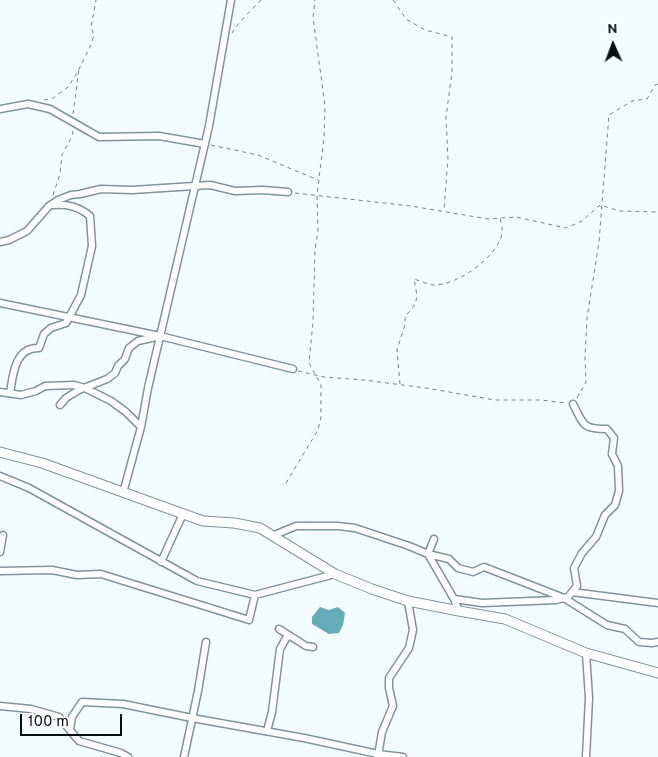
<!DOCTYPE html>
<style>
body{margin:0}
#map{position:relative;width:658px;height:757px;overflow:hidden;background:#f2fcfe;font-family:Overpass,sans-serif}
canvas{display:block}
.north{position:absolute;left:588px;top:20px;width:50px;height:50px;-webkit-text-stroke:4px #fff;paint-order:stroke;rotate:358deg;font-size:14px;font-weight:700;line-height:20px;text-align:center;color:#060e10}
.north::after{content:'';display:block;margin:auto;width:18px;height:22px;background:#060e10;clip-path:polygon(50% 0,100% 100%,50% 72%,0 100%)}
.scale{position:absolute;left:20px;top:714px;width:102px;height:22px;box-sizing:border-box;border:2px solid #060e10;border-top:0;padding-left:6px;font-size:15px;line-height:18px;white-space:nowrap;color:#060e10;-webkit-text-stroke:4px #fff;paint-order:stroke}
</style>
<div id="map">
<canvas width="658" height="757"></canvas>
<div class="north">N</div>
<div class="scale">100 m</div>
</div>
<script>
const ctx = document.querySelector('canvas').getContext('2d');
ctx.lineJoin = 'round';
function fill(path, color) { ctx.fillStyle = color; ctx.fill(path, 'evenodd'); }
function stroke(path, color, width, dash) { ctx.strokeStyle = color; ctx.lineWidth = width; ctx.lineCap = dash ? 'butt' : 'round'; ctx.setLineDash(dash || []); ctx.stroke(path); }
const water = new Path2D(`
 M320 607 329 610 338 607 345 613 343 625 339 633 329 634 312 624V617Z`);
const path = new Path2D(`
 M393 0 406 19 425 30 452 37V72L446 117 448 159 444 210
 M232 33C238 23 252 9 261 0
 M44 100 53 98 68 87 77 73 91 45 94 35 91 27 96 0
 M73 114 79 69
 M211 145 258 155 318 180
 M295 193 411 206 488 219 516 217 566 228 582 221 600 205 620 211 658 212
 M53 195 60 174 62 155 72 136 73 131
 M298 371 324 377 364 380 426 388 495 400H541L567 403
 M400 384 397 350 405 325V316C419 303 418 298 414 279 420 281 427 284 433 285 457 286 497 257 502 234 503 229 501 223 500 218
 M577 398 586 382 585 357 587 318 599 242 609 115 632 101 647 99 655 85 658 84
 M286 483 318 430 321 417V385L309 363 313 322 315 250 318 231 317 195 324 138 325 106 313 17 315 0`);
const street = new Path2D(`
 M0 109 28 104 50 109 99 137 159 136 205 144
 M0 242 9 240 27 231 49 206 58 200 71 195 80 194 101 189 132 190 210 185 235 191 263 190 288 192
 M0 303 160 336 293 369
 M0 392 21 395 36 391 45 386 74 385 85 388 111 401 126 412 141 427
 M10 393C13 374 15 347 39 348L44 334 51 328 66 323 81 295 92 246 90 216C78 206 67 204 52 205
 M60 405 66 398 79 390 107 379 115 373 118 366 125 359 129 348 138 341 156 337
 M0 476 29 488 197 581 255 595 335 574
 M123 493 141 427 148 388 209 126 231 0
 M272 536 296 526H338L355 528 409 546 428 554 449 559 458 568 473 572 484 567 510 577 564 598 607 625 625 629 639 642 652 643 658 642
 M434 539 428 554 454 599 459 611
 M0 552 3 535
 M161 562 183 514
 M0 571 52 570 77 575 101 574 249 620 255 595
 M572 592 658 603
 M454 599 482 603 556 600 568 597 577 586 574 568 582 553 596 537 605 515 615 505 619 491 618 466 612 454 614 438 607 429C582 429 584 425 573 404
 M279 629 306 646 313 647
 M0 706 31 709 59 717 79 741 121 753 128 757
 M70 729 72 717 82 702 123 704 192 718 304 738 378 754 403 757
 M267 731 272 712 280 649 288 635
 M378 756 382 732 393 706 389 688V678L409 648 413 630 408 601
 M184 757 198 691 206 642
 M586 757 589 698 586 653`);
const secondary = new Path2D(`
 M0 452 42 463 203 521 234 523 260 528 335 574 372 589 408 601 459 611 505 619 586 653 658 673`);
fill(water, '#66abb8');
stroke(street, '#7f959a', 9);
stroke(secondary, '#7f959a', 11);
stroke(path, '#778082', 1, [4, 4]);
stroke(street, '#fff', 6);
stroke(secondary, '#fff', 9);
</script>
